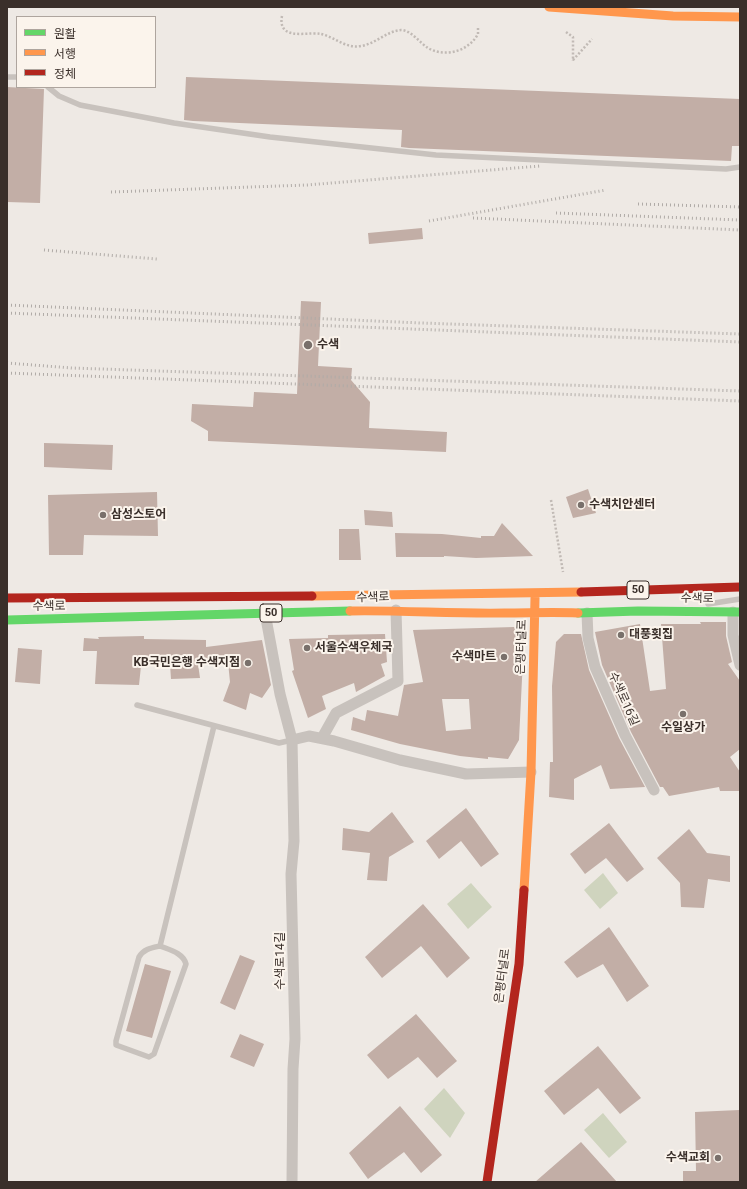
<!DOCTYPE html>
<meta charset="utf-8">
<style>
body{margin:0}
#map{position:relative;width:747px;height:1189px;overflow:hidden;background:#eee9e4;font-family:Roboto,"Noto Sans KR",sans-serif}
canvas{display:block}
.frame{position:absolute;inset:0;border:8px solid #3a2f2a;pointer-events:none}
.legend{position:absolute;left:16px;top:16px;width:140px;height:72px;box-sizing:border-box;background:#fbf4ec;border:1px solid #aea59e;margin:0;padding:5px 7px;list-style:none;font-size:12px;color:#3a2f2a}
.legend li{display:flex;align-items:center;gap:8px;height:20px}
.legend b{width:20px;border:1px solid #aea59e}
</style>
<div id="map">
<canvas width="747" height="1189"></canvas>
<div class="frame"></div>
<ul class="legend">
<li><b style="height:5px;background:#63d668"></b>원활</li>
<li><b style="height:5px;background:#ff974d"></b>서행</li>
<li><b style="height:5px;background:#b3261e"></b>정체</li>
</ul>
</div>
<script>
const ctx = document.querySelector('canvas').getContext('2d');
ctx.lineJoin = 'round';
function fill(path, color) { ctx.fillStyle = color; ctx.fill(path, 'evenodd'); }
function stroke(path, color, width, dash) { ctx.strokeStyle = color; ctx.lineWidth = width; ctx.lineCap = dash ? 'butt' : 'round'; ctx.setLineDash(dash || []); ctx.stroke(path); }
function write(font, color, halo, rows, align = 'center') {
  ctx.font = font + ' Roboto,"Noto Sans KR",sans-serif'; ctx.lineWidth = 4; ctx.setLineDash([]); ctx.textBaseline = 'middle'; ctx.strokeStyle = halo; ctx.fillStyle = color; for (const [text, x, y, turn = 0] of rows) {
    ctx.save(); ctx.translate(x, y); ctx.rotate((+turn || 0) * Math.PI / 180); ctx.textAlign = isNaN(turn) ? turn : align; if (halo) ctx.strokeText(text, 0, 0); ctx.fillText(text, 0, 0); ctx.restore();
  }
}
const green = new Path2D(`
 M603 873 618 893 600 909 584 890Z
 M471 883 492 907 468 929 447 904Z
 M444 1088 465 1113 450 1138 424 1109Z
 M603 1113 627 1142 609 1158 584 1130Z`);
const building = new Path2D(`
 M186 77 740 99V146H732L731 161 409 148 401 147 402 130 193 121 184 120Z
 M7 87 44 89 40 203 7 202Z
 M422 228 423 239 369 244 368 233Z
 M301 301 321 302 318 366 352 368 351 380 370 402 369 428 447 432 446 452 208 441V431L191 421 192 404 253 407 254 392 297 394Z
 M44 443 113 445 112 470 44 467Z
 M588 489 596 513 573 518 566 497Z
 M157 492 158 536 84 535 83 555H49L48 495Z
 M364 510 392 512 393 527 365 525Z
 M502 523 533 556 476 558 444 556V557H396L395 533 442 534 481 538V536H494Z
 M339 529H359L361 560H339Z
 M700 622H726V636L732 662 728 664 740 681V749L730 757 740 772V791H720L719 787 669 796 663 787H660L631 732 602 665 595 632 640 624 650 691 666 689 661 624H701Z
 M514 627 524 638 519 740 508 759 488 757V759L460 756 400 744 351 730 353 717 365 721 367 710 398 716 404 685 423 682 413 630ZM442 699H469L471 729 446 731Z
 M385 634 387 662 381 664 385 676 356 692 354 683 322 696 326 709 308 718 292 671 294 670 289 639 328 638V635Z
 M564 634H581L589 670 619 738 645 787 610 789 601 765 574 779V800L549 797 550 762H553L552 686 556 642Z
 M144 636V639L206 640V647L262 640 271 685 262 698 250 693 246 710 223 701 230 682 228 662 198 664 200 678 171 679 170 664 141 666 139 685 95 684 97 651H83L84 638 99 639 98 637Z
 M18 648 42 650 40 684 15 682Z
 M466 808 499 854 481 867 461 841 439 859 426 841Z
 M392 812 414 842 389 857 387 881 367 880 370 853 342 850 343 828 369 832Z
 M609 823 644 869 627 882 606 858 585 874 570 854Z
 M689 829 707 853 730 856V882L708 879 704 908 681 907 680 883 657 858Z
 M423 904 470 958 447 978 421 946 382 978 365 957Z
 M609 927 649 986 627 1002 603 964 577 978 564 962Z
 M240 955 255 961 235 1010 220 1003Z
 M145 964 171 971 152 1038 126 1031Z
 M416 1014 457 1061 437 1078 418 1057 388 1079 367 1055Z
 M240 1034 264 1044 254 1067 230 1057Z
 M598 1046 641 1098 620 1114 598 1088 564 1115 544 1091Z
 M400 1106 442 1155 421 1173 404 1152 368 1179 349 1153Z
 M739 1110 740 1182H683V1171H696L695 1112Z
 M581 1142 617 1182H535Z`);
const path = new Path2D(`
 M282 16C281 21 281 26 285 30 293 37 311 32 321 34 335 37 346 49 361 46 375 44 387 31 401 30 411 30 420 43 428 48 445 58 469 51 478 34V27
 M566 32 573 37V61
 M573 60 592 39
 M551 500 563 572`);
const lane = new Path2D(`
 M7 77H17
 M48 87 59 96 80 105 174 123 270 137 436 155 726 169 740 167
 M708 604 740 599
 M137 705 279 743 292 740
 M160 946C170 950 183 953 186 964L154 1054 149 1057 116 1045V1041L139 957C144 949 151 948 160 946Z
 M160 946 214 726`);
const street = new Path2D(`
 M733 612V635L740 665
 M265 613 280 694 292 740 294 841 291 874 295 1039 293 1069 292 1182
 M587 613 588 638 595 667 625 735 654 790
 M322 738 336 713 398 681 396 610
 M292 740 309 736 334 741 400 760 466 774 531 772`);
const fast = new Path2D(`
 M578 613 638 611 740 612
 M7 620 350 611`);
const slow = new Path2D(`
 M549 7 673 16 740 17
 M312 596 581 592
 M350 611C402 610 453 614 505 613 529 613 553 612 578 613
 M524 890 531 772 535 598`);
const jam = new Path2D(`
 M581 592 740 587
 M7 598 312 596
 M487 1182 519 964 524 890`);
const rail = new Path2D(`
 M111 192 307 185 540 166
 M638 204 740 207
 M556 213 740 220
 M473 218 740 230
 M429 221 606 190
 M44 250 157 259
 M7 305 421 323 740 334
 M7 313 740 342
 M7 363 72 368 740 391
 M7 373 740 401`);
const markers = [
 [308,345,5,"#79706b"],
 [581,505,4,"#79706b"],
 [103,515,4,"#79706b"],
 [621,635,4,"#79706b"],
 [307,648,4,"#79706b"],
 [504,657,4,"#79706b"],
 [248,663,4,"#79706b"],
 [683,714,4,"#79706b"],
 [718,1158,4,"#79706b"]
];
const shields = [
 [638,590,22],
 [271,613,22]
];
const shieldNames = [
 ["50",638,590],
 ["50",271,613]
];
const poiNames = [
 ["수색",317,345],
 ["수색치안센터",589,505],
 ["삼성스토어",111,515],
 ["대풍횟집",629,635],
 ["서울수색우체국",315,648],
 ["수색마트",496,657,"right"],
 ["KB국민은행 수색지점",240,663,"right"],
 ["수일상가",683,728,"center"],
 ["수색교회",710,1158,"right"]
];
const streetNames = [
 ["수색로",373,598,-2],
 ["수색로",697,599,1],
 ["수색로",49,607,-1],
 ["은평터널로",522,647,-88],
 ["수색로16길",623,699,66],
 ["수색로14길",281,961,-90],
 ["은평터널로",503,976,-83]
];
fill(green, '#cfd4be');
fill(building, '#c2aea6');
stroke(path, '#c1bab5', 2.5, [2, 2]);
stroke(lane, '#c8c2bd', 5.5);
stroke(street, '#c8c2bd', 11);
stroke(fast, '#63d668', 9);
stroke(slow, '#ff974d', 9);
stroke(jam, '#b3261e', 9);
stroke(rail, '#b0aba7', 3, [1, 3]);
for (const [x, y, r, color] of markers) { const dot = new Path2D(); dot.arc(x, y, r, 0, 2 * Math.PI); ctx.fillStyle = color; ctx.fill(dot); stroke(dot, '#fbf4ec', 1.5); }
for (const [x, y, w] of shields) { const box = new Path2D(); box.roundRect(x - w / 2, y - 9, w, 18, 3); ctx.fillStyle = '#fbf4ec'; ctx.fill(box); stroke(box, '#3a2f2a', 1); }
write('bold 11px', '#3a2f2a', null, shieldNames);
write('bold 12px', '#3a2f2a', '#fbf4ec', poiNames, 'left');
write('12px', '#3a2f2a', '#fbf4ec', streetNames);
</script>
